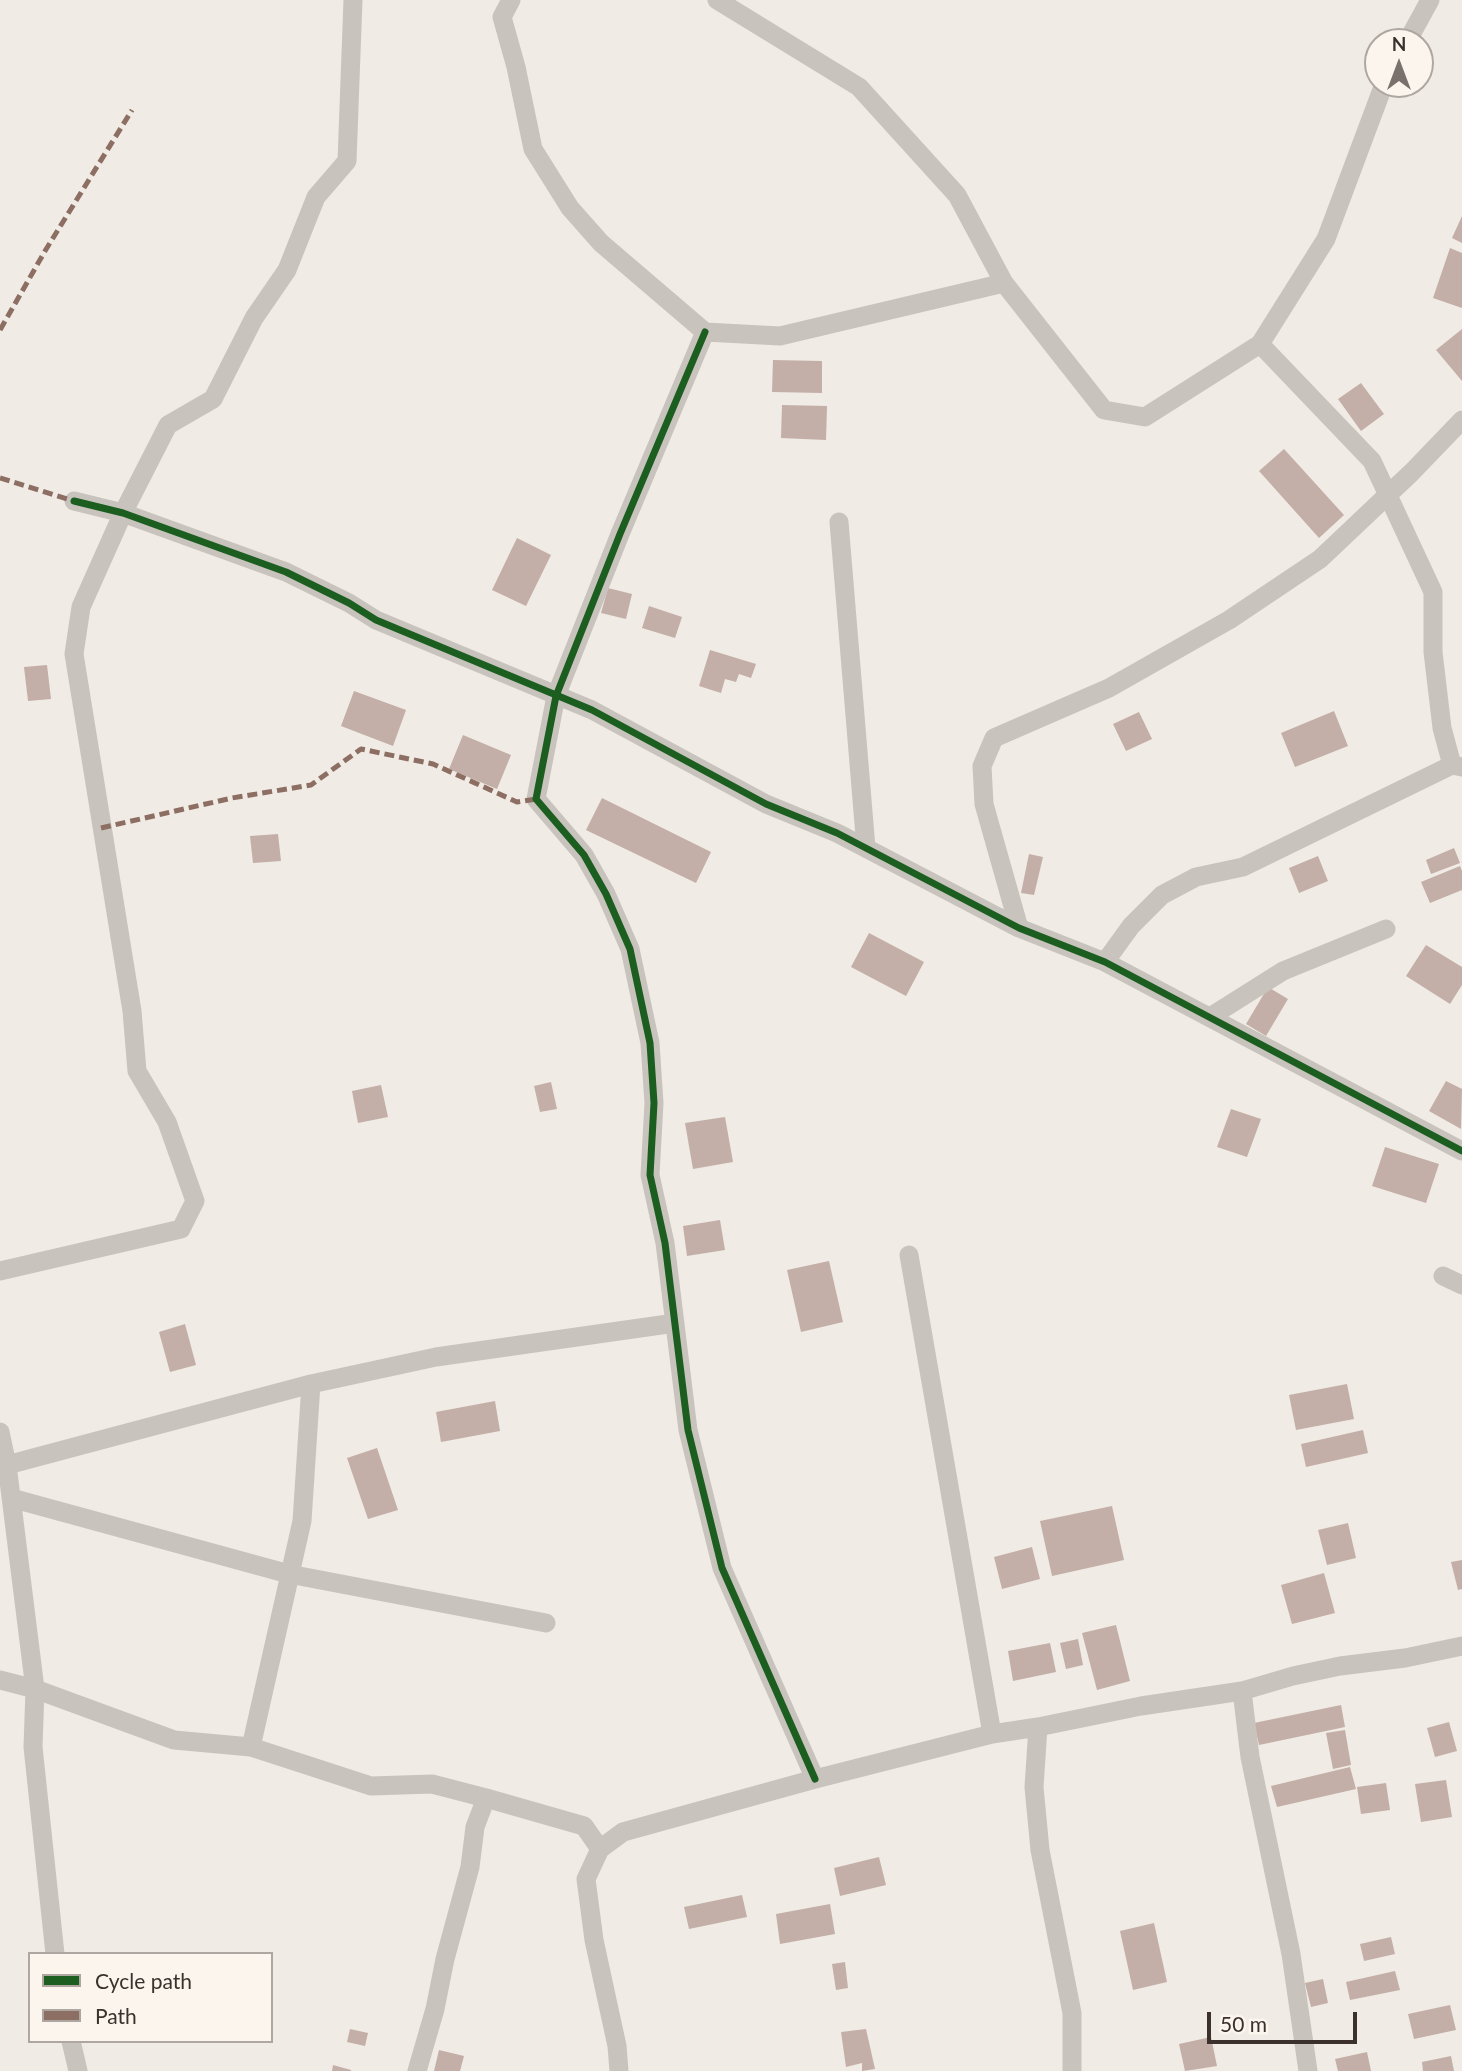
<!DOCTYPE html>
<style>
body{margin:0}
#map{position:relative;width:1462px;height:2071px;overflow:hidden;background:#f0ebe5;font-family:Lato,sans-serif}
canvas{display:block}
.legend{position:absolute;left:28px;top:1952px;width:245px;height:91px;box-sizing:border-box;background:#fbf5ee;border:2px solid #aea6a0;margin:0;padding:9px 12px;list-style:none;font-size:21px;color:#3b302b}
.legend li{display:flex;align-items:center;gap:14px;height:35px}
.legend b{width:35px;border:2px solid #aea6a0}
.north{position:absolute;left:1364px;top:28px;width:70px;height:70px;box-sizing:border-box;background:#fbf5ee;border:2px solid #aea6a0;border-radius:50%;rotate:0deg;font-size:19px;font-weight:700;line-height:28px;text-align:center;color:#3b302b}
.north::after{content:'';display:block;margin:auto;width:24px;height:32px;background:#7a716c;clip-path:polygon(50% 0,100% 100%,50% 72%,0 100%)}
.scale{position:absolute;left:1207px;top:2012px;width:150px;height:32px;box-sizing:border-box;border:4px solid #3b302b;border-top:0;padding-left:9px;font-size:21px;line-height:24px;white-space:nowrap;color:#3b302b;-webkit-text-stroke:5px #fbf5ee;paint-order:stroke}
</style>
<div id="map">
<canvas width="1462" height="2071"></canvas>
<ul class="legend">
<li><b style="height:9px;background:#1b5e20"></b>Cycle path</li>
<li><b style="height:9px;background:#8d6e63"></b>Path</li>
</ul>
<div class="north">N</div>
<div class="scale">50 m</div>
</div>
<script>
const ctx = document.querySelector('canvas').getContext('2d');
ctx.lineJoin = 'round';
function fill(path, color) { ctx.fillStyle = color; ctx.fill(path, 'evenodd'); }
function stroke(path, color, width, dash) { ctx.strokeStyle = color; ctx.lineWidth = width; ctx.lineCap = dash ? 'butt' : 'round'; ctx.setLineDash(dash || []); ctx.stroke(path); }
const building = new Path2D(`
 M1462 216V243L1452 238Z
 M1450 248 1462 253V308L1433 298Z
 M1462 329V381L1436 350Z
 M773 360 822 361V393L772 392Z
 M1361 383 1384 414 1361 431 1338 399Z
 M782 405 827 406 826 440 781 438Z
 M1284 449 1344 515 1319 538 1259 471Z
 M517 538 551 555 526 606 492 590Z
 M608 588 632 594 626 619 601 613Z
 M649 606 682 617 675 638 642 628Z
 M710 650 756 664 751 678 739 674 736 682 725 679 721 693 699 686Z
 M47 665 51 699 28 701 24 667Z
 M354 691 406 710 393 746 341 726Z
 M1334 711 1348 746 1295 767 1281 733Z
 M1139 712 1152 739 1126 751 1113 724Z
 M463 735 511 755 497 789 449 769Z
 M602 798 711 852 696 883 586 830Z
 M278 834 281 861 253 863 250 836Z
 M1454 848 1460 863 1431 874 1426 860Z
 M1029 854 1043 857 1034 895 1021 893Z
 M1318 856 1328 881 1299 893 1289 868Z
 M1460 866 1462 871V890L1430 903 1421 882Z
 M869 933 924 962 906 996 851 967Z
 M1426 945 1462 967V985L1450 1004 1406 976Z
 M1268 987 1288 999 1266 1036 1246 1024Z
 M1446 1081 1462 1089 1461 1129 1429 1111Z
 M551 1082 557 1109 540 1112 534 1086Z
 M381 1085 388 1117 358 1123 352 1091Z
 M1231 1109 1261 1119 1247 1157 1217 1147Z
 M725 1117 733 1162 693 1169 685 1123Z
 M1385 1147 1439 1164 1426 1203 1372 1186Z
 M720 1220 725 1250 687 1256 683 1226Z
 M829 1261 843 1322 801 1332 787 1270Z
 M185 1324 196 1365 170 1372 159 1332Z
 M1347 1384 1354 1419 1296 1430 1289 1395Z
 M495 1401 500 1431 441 1442 436 1412Z
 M1363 1430 1368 1453 1306 1467 1301 1444Z
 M377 1448 398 1510 368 1519 347 1458Z
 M1112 1506 1124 1560 1052 1576 1040 1521Z
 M1348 1523 1356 1558 1327 1565 1318 1530Z
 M1032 1547 1040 1579 1002 1589 994 1557Z
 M1462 1560V1589L1458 1590 1451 1562Z
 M1324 1573 1335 1613 1292 1624 1281 1585Z
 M1116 1625 1130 1681 1097 1690 1082 1633Z
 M1078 1639 1083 1665 1066 1669 1060 1643Z
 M1050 1643 1056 1672 1013 1681 1008 1651Z
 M1341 1705 1345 1727 1259 1745 1254 1723Z
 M1449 1722 1457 1751 1435 1757 1427 1728Z
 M1345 1730 1351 1765 1333 1769 1326 1733Z
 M1350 1767 1356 1789 1277 1807 1271 1786Z
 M1446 1780 1452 1817 1421 1822 1415 1784Z
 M1386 1783 1390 1810 1361 1814 1357 1787Z
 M879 1857 886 1885 840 1896 834 1868Z
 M742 1895 747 1917 689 1929 684 1907Z
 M830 1904 835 1934 780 1944 776 1914Z
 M1154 1923 1167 1982 1133 1990 1120 1931Z
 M1391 1937 1395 1954 1364 1961 1360 1944Z
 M845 1962 848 1988 836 1990 832 1964Z
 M1395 1971 1400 1990 1350 2000 1346 1982Z
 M1323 1979 1328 2003 1311 2007 1305 1983Z
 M1450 2005 1456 2030 1414 2039 1408 2014Z
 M350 2029 368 2033 365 2046 347 2042Z
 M866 2029 875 2069 862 2071V2063L846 2067 841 2032Z
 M1211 2037 1217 2066 1185 2071 1179 2044Z
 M439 2050 464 2056 460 2071H434Z
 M1367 2052 1371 2071H1338L1335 2059Z
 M1451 2056 1454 2071H1423L1422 2062Z
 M333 2065 351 2070V2071H332Z`);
const minor = new Path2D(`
 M511 0 502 17 516 67 533 149 570 208 601 243 705 332 780 336 1004 283
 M717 0 859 87 957 195 1004 283 1104 410 1145 417 1260 344 1372 461 1433 592V652L1442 728 1452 765 1462 767
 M1407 42 1430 0
 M705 332 620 534 556 696 536 799 584 855 606 894 630 949 650 1043 654 1103 650 1175 665 1243 688 1430 722 1568 815 1779
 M1260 344 1326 239 1384 84
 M74 501 123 513 286 572 349 603 376 620 592 710 766 804 837 833 1019 928 1105 962 1462 1151
 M839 522 866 848
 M1019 928 984 804 982 766 994 738 1109 688 1229 620 1320 559 1412 472 1462 420
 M1105 962 1131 926 1162 895 1196 877 1243 867 1452 765
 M1210 1017 1283 971 1386 929
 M909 1255 992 1734
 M0 1271 181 1229 195 1201 167 1122 137 1071 132 1011 74 654 81 607 123 513 168 425 213 399 254 318 287 270 316 197 347 161 353 0
 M1443 1276 1462 1285
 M0 1432 7 1465 35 1689 33 1747 55 1954
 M7 1465 311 1384 436 1357 675 1323
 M11 1498 289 1574 546 1623
 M0 1680 35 1689 174 1740 251 1747 371 1786 432 1784 486 1798
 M1242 1691 1250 1757 1291 1954 1308 2071
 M1038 1727 1034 1787 1040 1850 1072 2013V2071
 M251 1747 302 1521 311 1384
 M71 2041 78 2071
 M417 2071 435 2009 445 1959 470 1867 475 1827 486 1798 584 1826 600 1849
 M619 2071 617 2046 594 1940 586 1879 600 1849 623 1832 815 1779 992 1734 1038 1727 1141 1706 1242 1691 1293 1676 1340 1666 1405 1658 1462 1646`);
const quiet = new Path2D(`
 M0 330 45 251 132 110
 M0 478 74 501
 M101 828 232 798 311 785 361 749 433 764 517 802 536 799`);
const cycleway = new Path2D(`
 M705 332 620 534 556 696 536 799 584 855 606 894 630 949 650 1043 654 1103 650 1175 665 1243 688 1430 722 1568 815 1779
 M74 501 123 513 286 572 349 603 376 620 592 710 766 804 837 833 1019 928 1105 962 1462 1151`);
fill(building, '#c3afa7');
stroke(minor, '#c9c3be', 19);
stroke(quiet, '#8d6e63', 5, [10, 5]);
stroke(cycleway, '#1b5e20', 7);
</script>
